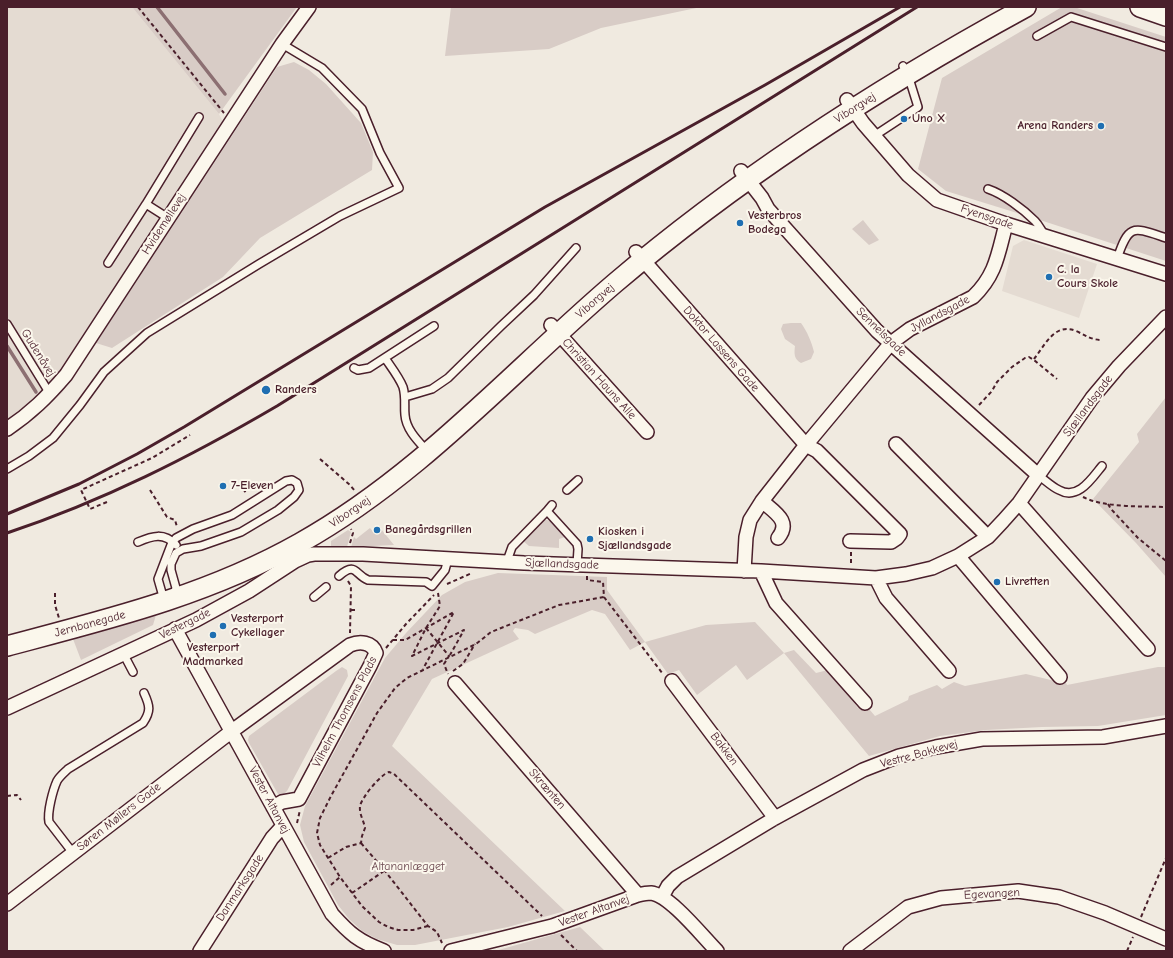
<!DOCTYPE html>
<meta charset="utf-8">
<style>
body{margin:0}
#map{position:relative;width:1173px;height:958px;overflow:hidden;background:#f0eae0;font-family:"Comic Neue",sans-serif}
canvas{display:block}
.frame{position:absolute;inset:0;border:8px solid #4a1f2b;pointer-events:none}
</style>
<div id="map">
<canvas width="1173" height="958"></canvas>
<div class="frame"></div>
</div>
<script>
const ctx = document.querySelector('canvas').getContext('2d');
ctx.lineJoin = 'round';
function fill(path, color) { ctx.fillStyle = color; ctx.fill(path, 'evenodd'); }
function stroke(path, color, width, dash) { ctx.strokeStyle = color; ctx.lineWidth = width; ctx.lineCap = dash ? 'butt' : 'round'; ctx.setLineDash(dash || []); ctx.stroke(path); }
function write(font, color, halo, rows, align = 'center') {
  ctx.font = font + ' "Comic Neue",sans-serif'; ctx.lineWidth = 4; ctx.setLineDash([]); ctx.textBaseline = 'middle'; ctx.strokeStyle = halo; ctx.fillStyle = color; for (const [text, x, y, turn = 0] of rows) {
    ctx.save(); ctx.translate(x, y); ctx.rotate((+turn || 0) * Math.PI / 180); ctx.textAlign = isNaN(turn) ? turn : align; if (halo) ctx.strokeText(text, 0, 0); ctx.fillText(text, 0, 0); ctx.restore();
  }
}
const built = new Path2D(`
 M7 7H132L219 114 231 138 62 393 34 417 7 436Z
 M1024 240 1097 264 1079 318 1002 291 1013 246Z`);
const green = new Path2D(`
 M132 7H297L219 114Z
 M451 7H701L601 28 549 49 445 56Z
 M1062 7H1074L1166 37V261L1043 221 946 191 918 169 942 78Z
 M294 62 309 70 326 84 361 123 373 152 372 170 260 238 223 277 112 348 96 343 277 67Z
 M863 220 879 240 869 245 852 229Z
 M791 323H801C807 331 812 343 814 352L811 359 801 363C794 359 794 354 795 346L785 339 781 329 783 324Z
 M1166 397V577L1136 543 1093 499 1139 442 1137 434Z
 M544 519 550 521 565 537 559 539V548L529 546 522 540Z
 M370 528 375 534 381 529 394 545 351 547 354 537 356 539Z
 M348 530 351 532 347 547H331V541Z
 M498 573 607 577V590L645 642 706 625 755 622 784 653 794 650 816 673 828 670 858 708 869 709 875 716 908 700 909 696 937 685 942 689 954 682 965 686 1026 674 1055 681H1065L1067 685 1158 667H1166V715L1098 726 1042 727 986 730 940 736 869 756 784 653 747 680 736 665 697 695 679 670 668 674 645 642 630 650 605 614 592 610 535 634 528 630 515 628 513 631 519 639 432 679 392 746 565 911 508 927 415 945H397L377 939 362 931 349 919 338 905 304 842 300 825 305 806 385 658 406 633 442 595 465 582Z
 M156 615 153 625 81 660 73 639Z
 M342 667 347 670 348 676 287 791 284 794H278L249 743 248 740 249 736 336 671Z
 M580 927 605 951H495Z`);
const stream = new Path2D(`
 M157 7 225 94
 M7 346 36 392`);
const path = new Path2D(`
 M138 7 224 113
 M1034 359C1045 345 1055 322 1076 331 1085 335 1091 340 1102 340
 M979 405 992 391 997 382 1012 367 1025 358 1029 357 1034 360 1057 379
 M320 459 350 485 355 491
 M243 489 247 494
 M150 490 167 517 175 520 177 527
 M1083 497C1105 508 1142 506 1166 507
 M107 502 90 509 81 490 152 458 190 435
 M1108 504 1111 509 1138 538 1166 561
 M350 543 353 533 351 529
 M851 552V565
 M587 576V580L603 582 604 597 663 674
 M348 581 351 586 350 633
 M447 584 472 573
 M55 593V605L59 618
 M438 593 440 606 426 628 412 656 464 630 450 655
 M351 610H356
 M426 628 449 656 444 664 448 674
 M393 640H405L454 612 423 669
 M386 648 406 624 434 595
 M453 671 463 664 475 644
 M7 796 17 795 21 800
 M297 823 300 810
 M361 843 385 871 428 926 437 932 442 943
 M328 858 346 847 361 843 362 836 365 828C364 821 359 814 360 806 362 797 381 774 389 772L394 774 542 916
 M331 885 340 877
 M352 893 384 871
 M1141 917 1166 858
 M428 926 413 930H398L388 927 379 922 362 906 340 877 320 845 317 833 320 818 331 796 377 713 395 688 407 678 476 644 491 632 559 605 604 597
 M561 935 577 951
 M1127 951 1133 937`);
const lane = new Path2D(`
 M1037 36 1071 17 1166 47
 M874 136 918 107 908 75 903 66
 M988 189C1003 194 1023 209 1035 221 1039 225 1041 230 1044 234
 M168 218 146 204 199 117
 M1117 259C1129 223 1133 227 1166 238
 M108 263 146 204
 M7 324 50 394
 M385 358C391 367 399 377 403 387 406 397 404 406 405 415 406 430 419 442 428 452
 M354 368 358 370 369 368 434 326
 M405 397 432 389 448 378 501 326 534 295 576 248
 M7 469 29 456 53 438 80 405 104 372 147 333 259 264 340 216 399 188 380 153 362 109 322 68 282 44
 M1038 475C1045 480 1052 487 1059 490 1078 501 1092 478 1102 466
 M292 480 297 483 299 490 294 497 278 510 241 532 201 546 183 549 176 553 171 564V570L176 588 172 600 162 593 158 579 171 545 176 538 193 529 232 515 286 481Z
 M567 490 578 480
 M547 511 552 505
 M138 542C152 536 164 532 176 545
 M507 561 512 547 547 511 577 544 578 549 577 565
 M339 576C356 561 355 575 368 580L426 582 432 586 445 570 448 559
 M314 597 326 587
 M123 653 133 672
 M73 853 49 822C47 812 53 790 57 781 60 776 64 773 68 769L143 723C151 711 150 706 144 693`);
const street = new Path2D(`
 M847 100 863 123 908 175 937 200 1006 224 1166 274
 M741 171 762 198 768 209 877 331 1038 475
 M636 252 806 445 817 451 900 534 897 538 891 542 850 541
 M551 325 647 432
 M7 429C31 413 47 397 66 375L282 44 309 7
 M896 444 988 537
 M762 501C774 512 792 521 778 538
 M1019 503 1148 649
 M958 556 1060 677
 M744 571 746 537 750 520 762 501 806 445 891 343 910 329 973 297C996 275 998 254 1006 224
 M761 571 776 603 865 703
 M876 578 886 598 949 671
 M175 629 332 914C350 934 358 941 384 951
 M672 681 775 818
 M455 683 638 895
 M7 708 196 620 249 591 295 561 308 555 314 554H363L524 563 761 571 876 578 906 574 932 568 958 556 988 537 1003 521 1019 503 1092 398 1119 366 1166 317
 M662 897 668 886 677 877 775 818 863 770 899 756 936 747 982 739 1103 737 1166 726
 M7 904 232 731 350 645C360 641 372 642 376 653L370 666 299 799 282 802 273 807
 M200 951 272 838 283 826
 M451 951 552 926 638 895C642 894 647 893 651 893 670 895 703 937 717 951
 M850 951 908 907 941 898 1018 891 1059 897 1105 913 1166 939`);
const secondary = new Path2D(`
 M1140 7 1166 16
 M7 646C109 619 208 595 300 543 420 476 512 371 615 283 741 176 881 86 1026 7`);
const rail = new Path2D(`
 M7 514 79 484 137 454 184 427 545 207 765 85 900 7
 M7 533C103 501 190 457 277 406L917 7`);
const markers = [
 [904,119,4,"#1f6fb2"],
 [1101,126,4,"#1f6fb2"],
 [740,223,4,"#1f6fb2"],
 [1049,277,4,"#1f6fb2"],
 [266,390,5,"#1f6fb2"],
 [223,486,4,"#1f6fb2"],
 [377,530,4,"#1f6fb2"],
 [590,539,4,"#1f6fb2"],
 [997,582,4,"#1f6fb2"],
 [223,626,4,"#1f6fb2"],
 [213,635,4,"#1f6fb2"]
];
const streetNames = [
 ["Viborgvej",855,108,-32],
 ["Fyensgade",987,217,19],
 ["Hvidemøllevej",164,224,-57],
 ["Viborgvej",595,301,-41],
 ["Jyllandsgade",940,314,-28],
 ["Sennelsgade",881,332,44],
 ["Doktor Lassens Gade",721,349,49],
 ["Gudenåvej",38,353,58],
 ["Christian Hauns Alle",599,379,48],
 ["Sjællandsgade",1088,406,-53],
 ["Viborgvej",350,512,-34],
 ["Sjællandsgade",562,564,2],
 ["Jernbanegade",90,624,-15],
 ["Vestergade",185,624,-26],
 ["Vilhelm Thomsens Plads",345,712,-62],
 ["Bakken",724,749,53],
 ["Vestre Bakkevej",919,754,-15],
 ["Skrænten",547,789,49],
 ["Vester Altanvej",269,800,62],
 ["Søren Møllers Gade",119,817,-38],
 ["Danmarksgade",240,888,-57],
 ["Egevangen",992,894,-3],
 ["Vester Altanvej",594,911,-20]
];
const poiNames = [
 ["Uno X",912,119],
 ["Arena Randers",1093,126,"right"],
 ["Vesterbros",748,216],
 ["Bodega",748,230],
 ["C. la",1057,270],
 ["Cours Skole",1057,284],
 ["Randers",275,390],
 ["7-Eleven",231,486],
 ["Banegårdsgrillen",385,530],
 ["Kiosken i",598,532],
 ["Sjællandsgade",598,546],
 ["Livretten",1005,582],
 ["Vesterport",231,619],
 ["Cykellager",231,633],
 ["Vesterport",213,648,"center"],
 ["Madmarked",213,662,"center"]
];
const parkNames = [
 ["Altananlægget",408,867]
];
fill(built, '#e4dbd2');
fill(green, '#d8ccc6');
stroke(stream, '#8c6f72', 3.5);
stroke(lane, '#4a1f2b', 10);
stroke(street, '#4a1f2b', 16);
stroke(secondary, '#4a1f2b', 22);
stroke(path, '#4a1f2b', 2, [4, 3]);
stroke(lane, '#fbf7ec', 7);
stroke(street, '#fbf7ec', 13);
stroke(secondary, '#fbf7ec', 19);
stroke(rail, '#4a1f2b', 3);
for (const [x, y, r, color] of markers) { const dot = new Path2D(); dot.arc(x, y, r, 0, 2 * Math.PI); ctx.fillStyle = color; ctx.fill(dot); stroke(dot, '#fbf7ec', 1.5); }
write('12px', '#4a1f2b', '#fbf7ec', streetNames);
write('bold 12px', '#4a1f2b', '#fbf7ec', poiNames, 'left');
write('12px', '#6e4a52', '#fbf7ec', parkNames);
</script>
